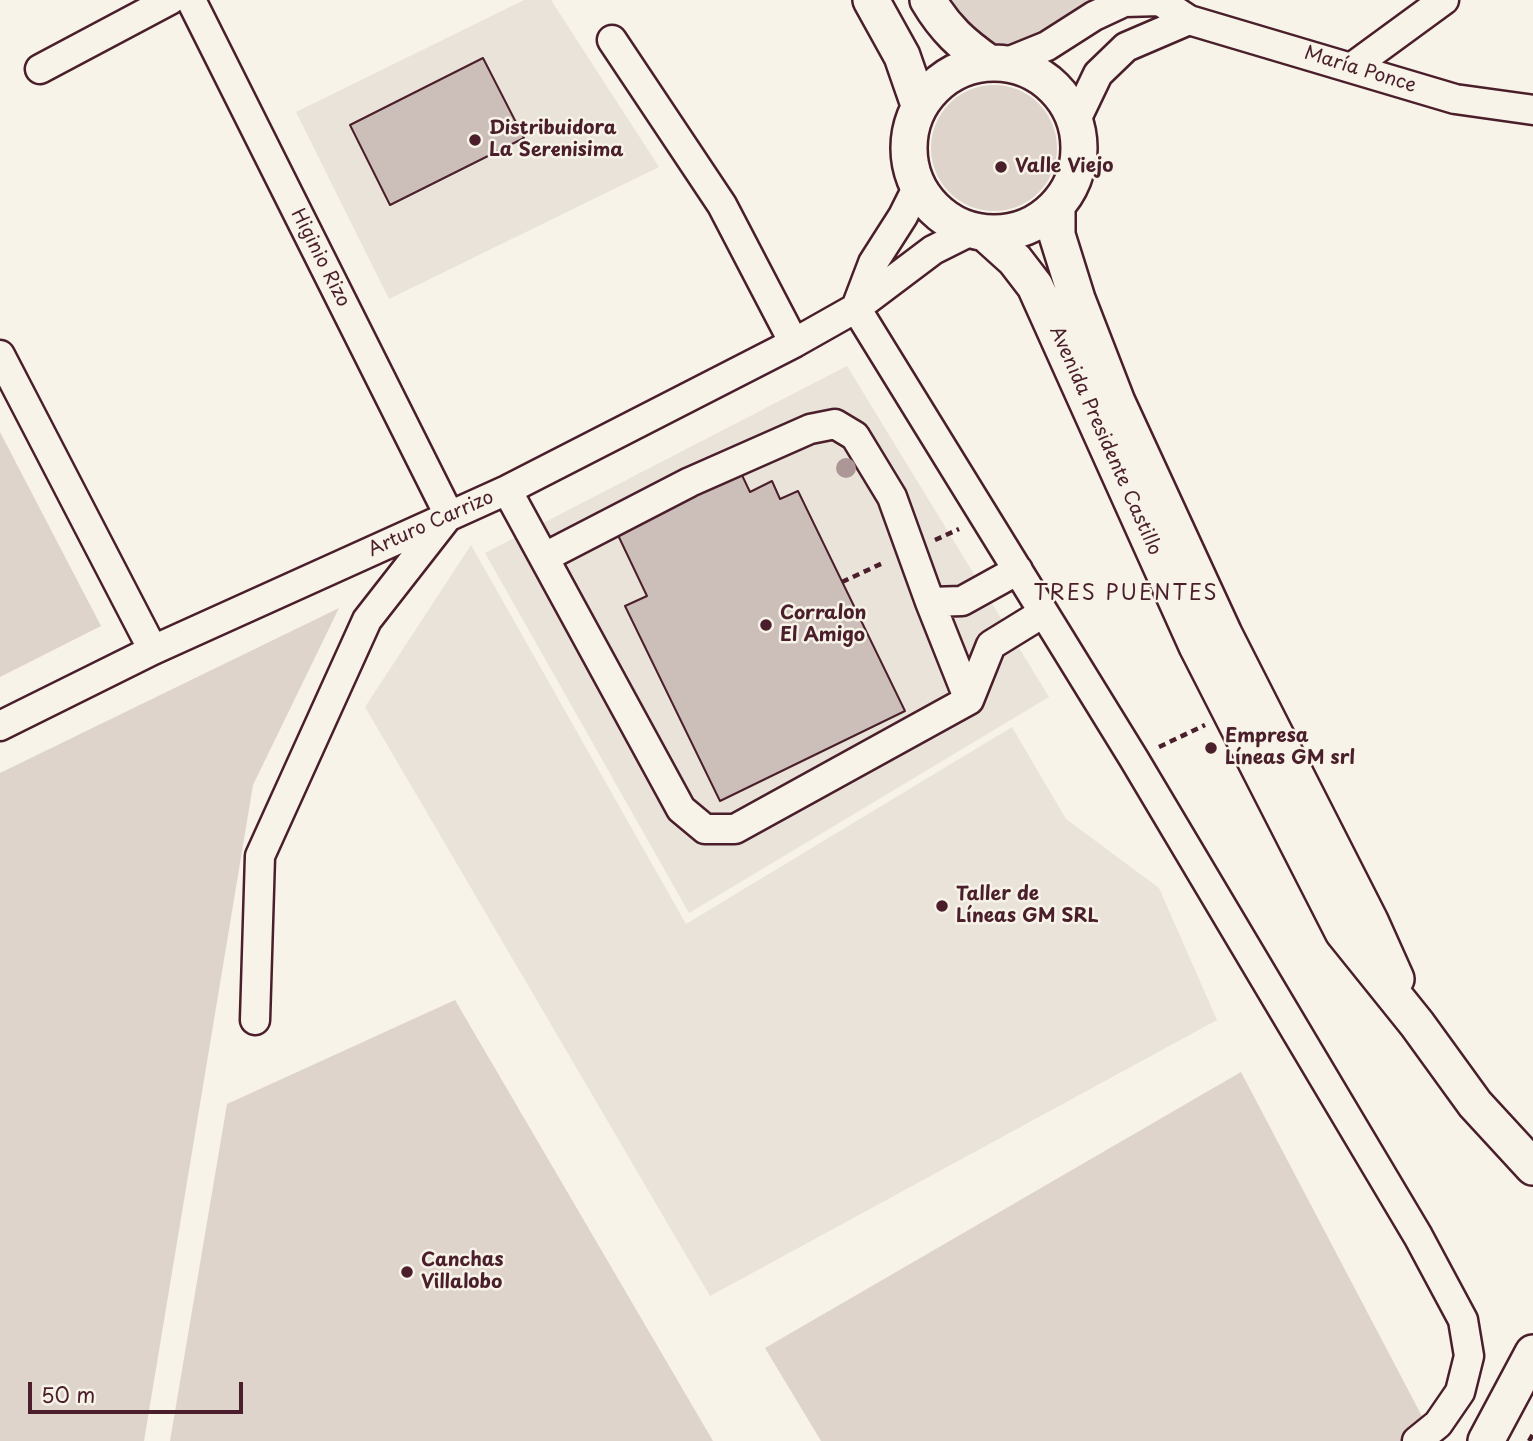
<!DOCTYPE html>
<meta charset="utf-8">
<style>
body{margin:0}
#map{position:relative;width:1533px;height:1441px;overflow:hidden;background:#f7f3e8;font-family:"Playpen Sans",sans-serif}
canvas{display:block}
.scale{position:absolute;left:28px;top:1382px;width:215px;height:32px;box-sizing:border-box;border:4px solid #4a1f2b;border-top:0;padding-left:9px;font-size:21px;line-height:24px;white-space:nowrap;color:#4a1f2b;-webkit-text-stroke:5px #f7f3e8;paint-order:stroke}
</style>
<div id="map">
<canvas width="1533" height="1441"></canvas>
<div class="scale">50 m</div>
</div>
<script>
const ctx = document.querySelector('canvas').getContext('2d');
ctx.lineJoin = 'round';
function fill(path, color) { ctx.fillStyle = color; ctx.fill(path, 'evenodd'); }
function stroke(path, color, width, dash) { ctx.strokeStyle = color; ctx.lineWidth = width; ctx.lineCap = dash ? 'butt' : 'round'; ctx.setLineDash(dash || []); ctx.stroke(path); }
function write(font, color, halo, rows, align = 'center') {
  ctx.font = font + ' "Playpen Sans",sans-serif'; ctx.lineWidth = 5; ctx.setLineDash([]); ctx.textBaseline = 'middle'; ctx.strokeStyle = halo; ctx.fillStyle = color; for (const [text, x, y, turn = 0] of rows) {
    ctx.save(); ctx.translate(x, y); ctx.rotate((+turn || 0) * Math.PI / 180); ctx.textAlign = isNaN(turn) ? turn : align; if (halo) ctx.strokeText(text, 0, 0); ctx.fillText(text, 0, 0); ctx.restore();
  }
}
const built = new Path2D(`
 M524 0H551L659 167 389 299 296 112Z
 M847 366 1049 697 689 913 485 553Z
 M471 545 686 924 1012 727 1066 819 1159 888 1217 1020 710 1296 365 707Z`);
const green = new Path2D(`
 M938 0H1097C1070 18 1025 57 991 46 981 43 948 9 938 0Z
 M931 148a63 63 0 1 1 126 0a63 63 0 1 1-126 0Z
 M0 432 101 626 0 677Z
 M339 608 253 785 144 1441H0V773Z
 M455 1000 713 1441H170L227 1104Z
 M1241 1072 1435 1441H821L765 1348Z`);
const building = new Path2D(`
 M483 58 524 138 390 205 350 125Z
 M740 471 750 492 772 481 780 499 798 491 905 711 720 801 625 606 647 596 616 531Z`);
const path = new Path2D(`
 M935 540 959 529
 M842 582 885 562
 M1159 747 1205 725
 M1529 1441 1533 1434`);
const minor = new Path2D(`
 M191 0 449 515 367 620 260 856 255 1020
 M612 40 722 205 794 343
 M1005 63 1047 46 1094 16 1124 2 1160 1 1189 20 1455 99 1533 110
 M1351 68 1444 0
 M40 69 170 0
 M1075 122 1098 74 1126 47 1189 20
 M857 305 873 263 903 216 918 186
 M856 308 1134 759 1418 1236 1463 1320 1469 1356 1460 1392 1438 1424 1417 1441
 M0 355 153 650
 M507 490 681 809 705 829H735L969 700 991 645 1043 613
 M545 557 690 482 810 429 835 424 855 436 892 497 930 602 962 601 1018 570
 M930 602 969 700
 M0 726 153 650 507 490 794 343 856 308 933 250 971 231`);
const major = new Path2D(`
 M871 0 902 56 919 105
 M928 0C945 29 962 44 989 63
 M909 148a85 85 0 1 1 170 0a85 85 0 1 1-170 0Z
 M1057 205V235L1077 299 1117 402 1224 634 1370 921 1396 979
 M985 233 1015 260 1035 286 1197 646 1343 932 1417 1024 1475 1104 1533 1167
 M1486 1441 1533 1353`);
const trees = [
 [846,468]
];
const markers = [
 [475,140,7,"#4a1f2b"],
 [1001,167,7,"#4a1f2b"],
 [766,625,7,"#4a1f2b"],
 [1211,748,7,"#4a1f2b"],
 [942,906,7,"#4a1f2b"],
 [407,1272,7,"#4a1f2b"]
];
const streetNames = [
 ["María Ponce",1360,70,17],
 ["Higinio Rizo",320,258,63],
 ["Avenida Presidente Castillo",1105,441,66],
 ["Arturo Carrizo",431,524,-24]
];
const poiNames = [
 ["Distribuidora",489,129],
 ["La Serenisima",489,151],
 ["Valle Viejo",1015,167],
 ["Corralon",780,614],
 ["El Amigo",780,636],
 ["Empresa",1225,737],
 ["Líneas GM srl",1225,759],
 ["Taller de",956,895],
 ["Líneas GM SRL",956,917],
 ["Canchas",421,1261],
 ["Villalobo",421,1283]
];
const neighbourhoodNames = [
 ["TRES PUENTES",1126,594]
];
fill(built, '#eae3da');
fill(green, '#ded4cc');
fill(building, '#ccbfb9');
stroke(building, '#4a1f2b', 2);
stroke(minor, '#4a1f2b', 33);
stroke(major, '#4a1f2b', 40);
stroke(path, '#4a1f2b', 4.5, [7, 5]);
stroke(minor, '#f7f3e8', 28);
stroke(major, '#f7f3e8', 35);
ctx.fillStyle = '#ac9796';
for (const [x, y] of trees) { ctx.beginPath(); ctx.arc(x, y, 10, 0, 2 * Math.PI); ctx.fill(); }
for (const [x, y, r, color] of markers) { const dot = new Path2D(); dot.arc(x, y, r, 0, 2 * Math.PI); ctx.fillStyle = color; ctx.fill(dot); stroke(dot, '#f7f3e8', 2.5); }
write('19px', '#4a1f2b', '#f7f3e8', streetNames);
write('bold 19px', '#4a1f2b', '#f7f3e8', poiNames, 'left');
ctx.letterSpacing = '2px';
write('21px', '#4a1f2b', '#f7f3e8', neighbourhoodNames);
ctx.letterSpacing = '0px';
</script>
